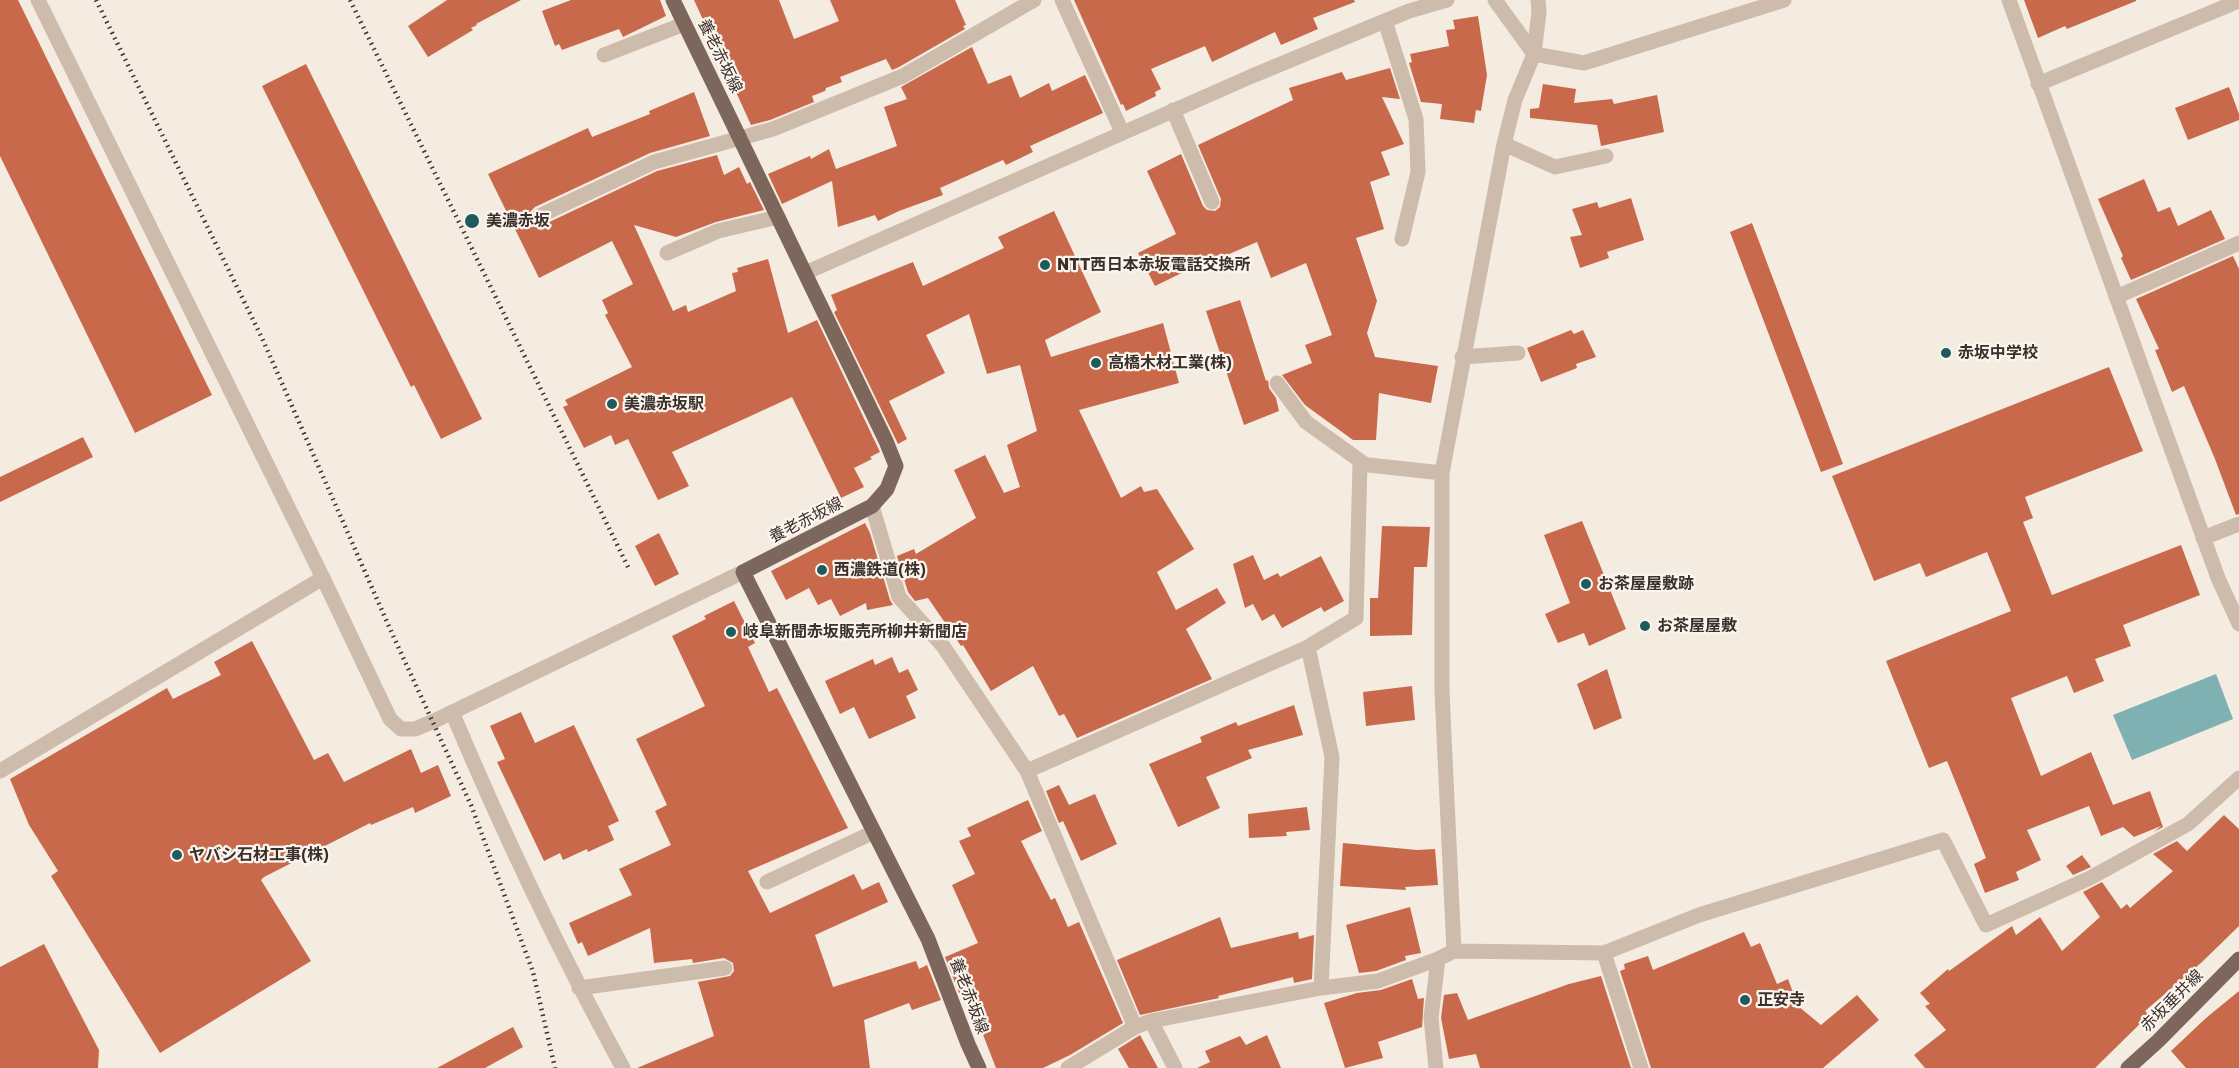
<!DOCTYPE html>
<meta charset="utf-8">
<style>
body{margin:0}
canvas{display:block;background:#f4ebe1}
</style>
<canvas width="2239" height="1068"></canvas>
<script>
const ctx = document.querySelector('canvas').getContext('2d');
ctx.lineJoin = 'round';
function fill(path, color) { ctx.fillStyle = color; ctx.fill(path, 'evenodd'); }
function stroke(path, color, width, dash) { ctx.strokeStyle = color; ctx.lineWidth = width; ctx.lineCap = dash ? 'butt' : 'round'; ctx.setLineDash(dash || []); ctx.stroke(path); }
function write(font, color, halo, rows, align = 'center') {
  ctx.font = font + ' "Golos Text","Noto Sans JP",sans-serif'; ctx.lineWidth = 4.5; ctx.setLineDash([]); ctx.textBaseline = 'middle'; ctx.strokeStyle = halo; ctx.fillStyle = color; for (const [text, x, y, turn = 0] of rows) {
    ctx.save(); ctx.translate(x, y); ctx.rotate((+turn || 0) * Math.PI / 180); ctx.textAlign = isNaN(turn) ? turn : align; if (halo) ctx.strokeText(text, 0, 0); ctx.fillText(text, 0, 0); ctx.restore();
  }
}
const water = new Path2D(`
 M2216 674 2233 719 2132 760 2113 715Z`);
const building = new Path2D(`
 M0 0H18L212 395 135 433 0 156Z
 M447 0H521L476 24 477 25 471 28 473 30 428 57 408 26Z
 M571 0H660L666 16 623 37 619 29 562 50 559 44 555 46 542 11Z
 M694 0H779L794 39 839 21 830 0H955L966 25 963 26 965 29 899 67 892 70 886 59 840 77 842 82 826 88 825 91 812 96 814 102 770 120 751 125Z
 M1074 0H1354L1355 2 1313 18 1318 29 1281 45 1275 32 1212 62 1205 46 1151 69 1161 89 1155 92 1156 96 1126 111 1123 104 1121 105Z
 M2024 0H2136V1L2067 29 2065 26 2038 38Z
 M1478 16 1487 75 1481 111 1476 110 1474 123 1440 119 1442 104 1421 102 1409 63 1412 62 1410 54 1449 46 1446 30 1455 29 1453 20Z
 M972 47 988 84 1011 75 1020 98 1049 83 1052 91 1085 75 1103 113 1030 146 1033 152 1006 165 1003 160 940 188 943 195 899 211 878 221 875 215 838 227 832 181 782 204 768 174 810 156 811 159 829 149 836 169 897 146 884 107 907 99 901 87Z
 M306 64 482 419 441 439 414 385 411 387 262 86Z
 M1390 68 1400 99 1382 97 1404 144 1381 152 1390 175 1370 182 1384 229 1356 238 1377 301 1367 333 1375 357 1438 366 1431 403 1379 393 1376 440H1353L1305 405 1282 375 1312 363 1305 345 1332 335 1306 263 1271 278 1257 242 1220 258 1219 255 1155 286 1138 253 1176 234 1147 171 1181 154 1203 206 1207 210 1215 211 1220 207 1221 199 1198 145 1293 100 1289 88 1342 72 1346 80Z
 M1543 84 1576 89 1574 103 1612 99 1614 104 1657 95 1664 132 1601 146 1597 125 1530 118V109L1539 108Z
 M2229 87 2239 114V120L2188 140 2175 108Z
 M694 92 710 136 650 153 535 207 531 211 530 220 534 224 543 225 657 171 717 155 724 175 739 167 747 184 750 182 764 210 716 222 676 237 634 225 673 311 686 305 688 312 736 291 732 273 738 272 737 268 768 259 788 333 817 320 880 452 870 457 872 459 854 468 864 487 841 498 792 397 672 452 689 486 658 500 628 439 615 445 611 435 584 448 563 407 568 405 565 400 632 367 605 315 608 313 602 300 633 284 612 241 539 278 488 174 588 128 592 137 650 114 649 111Z
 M2144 179 2158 212 2170 207 2178 226 2211 210 2225 239 2131 280 2121 258 2123 256 2098 199Z
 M1631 198 1644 240 1607 252 1609 258 1580 268 1570 237 1582 235 1572 209 1597 202 1599 208Z
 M1054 211 1101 312 1045 340 1051 357 1163 323 1179 383 1079 410 1121 498 1141 486 1144 492 1157 489 1194 549 1157 572 1176 610 1217 588 1226 603 1186 629 1212 679 1077 738 1064 714 1059 716 1033 666 991 691 963 645 961 646 928 598 915 601 908 592 897 556 914 549 916 554 976 518 954 470 985 455 1004 493 1020 487 1007 445 1037 431 1020 365 987 374 969 314 926 335 945 373 889 401 907 439 898 444 834 312 837 310 831 295 913 262 923 286 1004 248 998 237Z
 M1752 223 1843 464 1821 472 1730 232Z
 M2233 256 2239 269V514L2236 515 2215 459 2184 386 2172 392 2155 350 2159 349 2136 299Z
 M1240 300 1266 381 1268 380 1269 388 1276 398 1279 411 1244 425 1206 311Z
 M1571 330 1574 334 1583 330 1596 357 1576 364 1577 368 1541 382 1527 348Z
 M2109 367 2143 451 2025 497 2033 518 2023 522 2052 595 2181 545 2200 595 2123 625 2131 646 2095 659 2104 681 2074 693 2067 676 2011 698 2041 776 2091 752 2113 805 2150 791 2163 827 2154 832 2161 826 2134 837 2123 827 2101 836 2089 806 2027 830 2041 860 2016 872 2019 880 1985 893 1974 864 1986 858 1947 761 1929 768 1886 661 2011 611 1987 552 1926 577 1920 563 1874 581 1832 476Z
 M83 437 93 457 0 502V477Z
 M1582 521 1626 629 1589 646 1584 633 1558 643 1545 614 1570 603 1544 535Z
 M865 523 870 533 890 600 893 605 867 610 866 603 840 616 831 599 818 605 809 588 786 600 771 571Z
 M1382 526 1430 527 1427 567H1414L1412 635 1370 636V598H1378Z
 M659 533 679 574 655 586 635 546Z
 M1253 555 1264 580 1278 573 1280 577 1321 556 1344 601 1324 612 1321 607 1282 628 1274 614 1262 621 1253 604 1245 608 1233 564Z
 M734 601 755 643 748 647 769 692 777 688 848 828 748 871 770 913 854 874 862 890 879 882 888 902 815 935 833 987 916 961 919 969 927 965 941 1000 912 1010 909 1003 864 1020 870 1068H637L714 1036 698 982 730 976 734 971 733 963 724 958 693 963 692 959 654 963 650 928 588 956 582 942 578 944 569 923 632 895 619 869 671 845 655 811 667 805 636 739 705 706 672 636 706 619 704 616Z
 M252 641 314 760 328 753 344 782 411 749 421 773 438 765 451 796 415 813 413 807 371 825 370 823 264 877 261 880 311 961 160 1053 51 876 58 871 29 825 10 779 167 688 173 699 221 675 214 662Z
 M892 657 899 673 908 669 918 690 906 696 916 718 869 739 854 707 840 714 825 681 873 659 875 665Z
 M1607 669 1622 718 1594 730 1577 684Z
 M1412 686 1415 720 1366 726 1363 692Z
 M1294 705 1303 735 1248 750 1252 758 1206 777 1220 808 1178 827 1149 764 1202 742 1200 737 1236 722 1238 726Z
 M521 712 535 743 574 725 619 821 608 826 614 840 588 852 587 849 563 860 560 853 544 861 497 762 505 759 490 726Z
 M1059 785 1069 805 1095 794 1117 844 1081 861 1063 821 1059 823 1046 791Z
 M1028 800 1042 831 1021 841 1051 900 1055 898 1068 927 1079 922 1123 1023 1070 1055 1043 1068H996L966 991 959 993 945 957 978 943 952 885 975 874 959 841 971 836 967 828Z
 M1307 807 1310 830 1286 832 1287 836 1249 838 1248 814Z
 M2224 815 2239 829V926L2202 962 2145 1011 2149 1015 2095 1068H1925L1914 1055 1946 1030 1925 1006 1930 1004 1920 993 1948 969 1949 971 2012 926 2016 935 2040 917 2062 951 2100 917 2083 892 2102 882 2121 909 2127 904 2130 908 2173 871 2153 854 2177 841 2187 851Z
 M1343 843 1417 850 1435 849 1438 885 1405 887 1406 890 1340 886Z
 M2082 855 2091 867 2073 875 2066 866Z
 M1410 907 1421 953 1405 956 1406 960 1376 971 1359 973 1346 925Z
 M1220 917 1231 948 1298 932 1299 939 1314 935 1312 979 1294 983 1293 977 1218 996 1219 998 1140 1015 1117 960Z
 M1744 932 1751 947 1760 943 1777 984 1788 979 1798 1006 1821 1025 1857 995 1879 1020 1823 1068H1651L1620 971 1625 969 1624 964 1648 956 1653 970Z
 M44 944 99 1050 98 1068H0V967Z
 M1601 976 1631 1068H1480L1476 1054 1449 1059 1441 1018 1444 995 1457 993 1468 1020 1569 984Z
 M1412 979 1418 999 1424 998 1422 1027 1378 1042 1383 1058 1345 1068 1324 1003 1357 993 1381 990Z
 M2239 991V1068H2186L2171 1051 2206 1018Z
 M513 1027 523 1047 485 1068H437Z
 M1140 1035 1158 1068H1129L1118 1049Z
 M1267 1035 1281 1068H1197L1210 1062 1205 1051 1240 1036 1246 1045Z`);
const minor = new Path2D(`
 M38 0 323 578 390 719 401 729H415L434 721 743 572
 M1062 0 1122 132
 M1495 0 1534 54 1584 63 1784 0
 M2009 0 2218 578 2239 624
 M1385 21 1416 119 1418 172 1402 239
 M604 55 684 24
 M2038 84 2239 1
 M1173 110 1212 202
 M1504 144 1555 167 1606 156
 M539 216 654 162 773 129 903 76 1034 0
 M667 253 718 231 778 217
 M805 273 1252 76 1409 11 1447 0
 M2116 297 2239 243
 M1462 357 1518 353
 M1277 383 1306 422 1366 465
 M1442 473V692L1454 951 1604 953 1699 915 1943 840 1986 925 2090 878 2188 824 2239 778
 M872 506 899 597 943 646 1027 771 1135 1027
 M2203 538 2239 524
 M1308 647 1332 757 1321 988
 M452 712C503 833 560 953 623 1068
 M0 771 323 578
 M1027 771 1308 647 1356 618 1360 464 1442 473 1504 144 1515 100 1534 54 1539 12 1538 0
 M767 882 874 832
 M1604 953 1641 1068
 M579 988 725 968
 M1151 1021 1175 1068
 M1068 1068 1135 1027 1151 1021 1321 988 1378 981 1438 959 1454 951
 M1436 1068 1431 1018 1438 959`);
const major = new Path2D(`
 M673 0 886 441 896 466 887 489 872 506 743 572 928 939 968 1044 979 1068
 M2128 1068 2158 1041 2239 959`);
const rail = new Path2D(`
 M96 0 262 338 395 640 471 805 533 972 555 1068
 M350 0 630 571`);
const markers = [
 [472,221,8,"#1f5a5e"],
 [1045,265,6,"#1f5a5e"],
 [1946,353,6,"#1f5a5e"],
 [1096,363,6,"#1f5a5e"],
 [612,404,6,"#1f5a5e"],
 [822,570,6,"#1f5a5e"],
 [1586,584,6,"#1f5a5e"],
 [1645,626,6,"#1f5a5e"],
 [731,632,6,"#1f5a5e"],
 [177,855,6,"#1f5a5e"],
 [1745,1000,6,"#1f5a5e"]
];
const streetNames = [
 ["養老赤坂線",720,56,64],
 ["養老赤坂線",806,520,-27],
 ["養老赤坂線",969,996,69],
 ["赤坂垂井線",2172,1001,-45]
];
const poiNames = [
 ["美濃赤坂",486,221],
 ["NTT西日本赤坂電話交換所",1057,265],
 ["赤坂中学校",1958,353],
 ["高橋木材工業(株)",1108,363],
 ["美濃赤坂駅",624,404],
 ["西濃鉄道(株)",834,570],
 ["お茶屋屋敷跡",1598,584],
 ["お茶屋屋敷",1657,626],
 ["岐阜新聞赤坂販売所柳井新聞店",743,632],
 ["ヤバシ石材工事(株)",189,855],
 ["正安寺",1757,1000]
];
fill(water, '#7fb0b2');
fill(building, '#c8694b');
stroke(minor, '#cdbbac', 15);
stroke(major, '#7d675c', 15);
stroke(rail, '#3b302b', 4.5, [1.5, 4.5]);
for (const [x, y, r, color] of markers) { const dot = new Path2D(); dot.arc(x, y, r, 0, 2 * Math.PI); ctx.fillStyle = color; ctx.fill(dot); stroke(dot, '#fbf5ee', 2); }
write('16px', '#3b302b', '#fbf5ee', streetNames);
write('bold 16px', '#3b302b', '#fbf5ee', poiNames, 'left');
</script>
